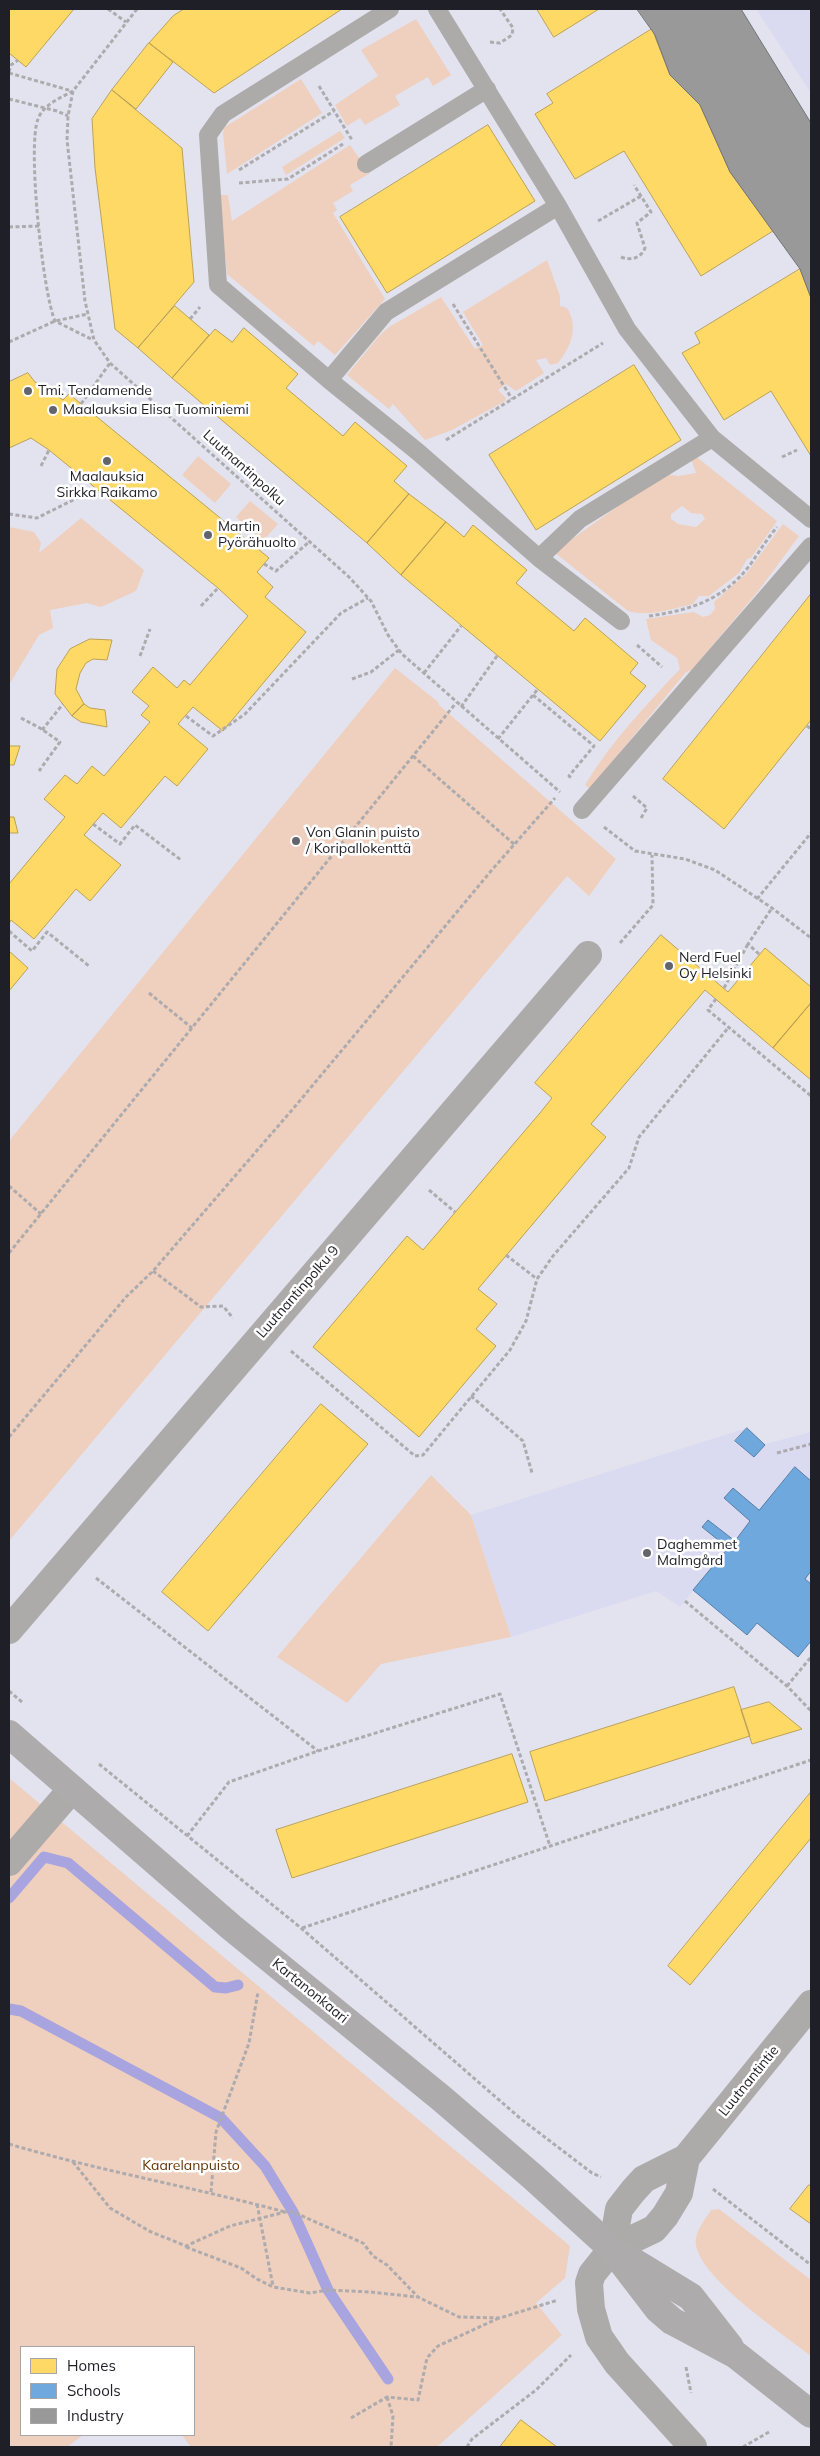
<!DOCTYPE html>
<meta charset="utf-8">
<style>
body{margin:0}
#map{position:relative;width:820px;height:2456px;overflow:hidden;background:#e3e3ef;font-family:Mulish,sans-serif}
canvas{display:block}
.frame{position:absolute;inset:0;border:10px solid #1f1f27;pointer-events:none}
.legend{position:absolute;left:20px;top:2346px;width:175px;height:90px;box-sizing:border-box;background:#fff;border:1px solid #a5a5a9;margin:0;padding:6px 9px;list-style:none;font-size:15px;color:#1f1f27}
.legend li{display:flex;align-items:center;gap:10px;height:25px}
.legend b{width:25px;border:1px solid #a5a5a9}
</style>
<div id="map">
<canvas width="820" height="2456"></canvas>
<div class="frame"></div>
<ul class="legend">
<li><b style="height:14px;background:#ffd966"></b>Homes</li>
<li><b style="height:14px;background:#6fa8dc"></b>Schools</li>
<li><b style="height:14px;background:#999"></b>Industry</li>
</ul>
</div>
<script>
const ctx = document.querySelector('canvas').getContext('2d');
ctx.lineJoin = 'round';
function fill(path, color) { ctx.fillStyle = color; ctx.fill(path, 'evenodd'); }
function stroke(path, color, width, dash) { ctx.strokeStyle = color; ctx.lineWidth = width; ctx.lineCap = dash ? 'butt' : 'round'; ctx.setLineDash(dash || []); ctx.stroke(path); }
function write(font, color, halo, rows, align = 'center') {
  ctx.font = font + ' Mulish,sans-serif'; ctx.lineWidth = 5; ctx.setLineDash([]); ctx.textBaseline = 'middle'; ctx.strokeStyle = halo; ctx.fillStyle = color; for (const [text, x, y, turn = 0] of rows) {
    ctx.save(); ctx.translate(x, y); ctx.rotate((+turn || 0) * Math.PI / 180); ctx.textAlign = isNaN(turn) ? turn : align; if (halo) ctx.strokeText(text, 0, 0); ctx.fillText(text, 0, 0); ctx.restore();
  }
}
const built = new Path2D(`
 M756 9H811V93Z
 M747 1428 765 1444 811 1432V1641L798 1657 757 1623 747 1635 693 1591 680 1607 656 1591 511 1637 471 1515Z`);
const green = new Path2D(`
 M416 19 451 75 433 86 428 77 395 96 400 105 365 125 360 118 347 126 335 105 378 76 361 50Z
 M301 79 322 113 227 174 223 133 225 127Z
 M340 131 345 138 286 175 282 167Z
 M350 145 370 173 350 185 353 191 333 203 337 210 333 213 385 299 335 355 318 341 314 346 227 274 219 195H228L232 221Z
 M547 260 560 296V306L567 308C579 327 571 347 558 363L550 365 546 358 536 360 544 373 516 391 506 384 498 390 506 398 505 401 452 430 425 440 393 404 389 409 347 375 379 336 389 327 441 297 475 349 483 345 463 312Z
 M694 455 777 521 751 558 747 559 739 573 709 596H699L693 604C671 609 649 617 628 611L554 552 663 474 679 476 696 473 690 456ZM682 506 691 513 702 514 705 519 696 527 678 524 671 519V514Z
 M198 456 231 484 215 503 182 475Z
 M250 501 278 524 263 541 236 517Z
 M81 518 144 570 136 591 101 607 87 603 50 610 53 628 39 635 9 685V527L34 532 41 543 39 553Z
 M783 524 799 536 759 590 692 670 686 672 590 789 585 785C610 743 646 705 680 669L677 658 651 640 646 619 694 612 703 617 710 615 715 609 714 602 746 574Z
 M395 668 437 701 440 706 616 859 589 896 567 876 9 1541V1141Z
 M431 1475 471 1515 511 1637 381 1664 347 1703 277 1657Z
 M9 1778 570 2246 565 2278 536 2303 562 2335 437 2447H191L182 2435H194V2347H21V2435H83L67 2447H9Z
 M719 2209 811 2280V2356C783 2334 701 2279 696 2245 694 2232 705 2220 711 2210Z`);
const homes = new Path2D(`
 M9 9H74L26 67 9 53Z
 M184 9H342L214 93 149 43 173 16Z
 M537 9H599L554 37Z
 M652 29 670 75 700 105 730 172 773 231 701 276 624 151 575 179 535 114 553 103 547 94Z
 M149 43 173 62 136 109 112 90Z
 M112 90 182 148 194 282 138 348 115 329 95 168 92 119Z
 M488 125 535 201 387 293 340 217Z
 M800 269 811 298V456L771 391 724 420 682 353 700 343 695 333Z
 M175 306 209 335 172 378 138 348Z
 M244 328 298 374 286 388 343 436 355 422 407 466 394 481 409 494 367 543 172 378 215 329 232 342Z
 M634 365 681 440 536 530 489 455Z
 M28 373 35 382 63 400 69 394 269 558 257 572 273 587 265 597 306 632 223 731 193 707 178 724 208 749 177 786 165 776 121 828 103 813 84 835 121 865 90 901 76 889 34 939 11 920 9 924V884L65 817 44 799 65 775 77 784 92 766 104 776 150 722 141 715 149 706 132 692 153 667 177 688 184 680 190 685 248 616 218 588 49 450 31 438 9 448V382Z
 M409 494 446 522 401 575 367 543Z
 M446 522 464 537 473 525 527 570 516 583 574 631 585 618 638 663 630 673 646 686 600 741 401 575Z
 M811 594V720L724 829 663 779Z
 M90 639 112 640 107 660 93 659 86 663 80 673 76 689 84 704 72 716 55 694 57 669 70 649Z
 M84 704 90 708 105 710 107 727 81 722 72 716Z
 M9 746H20L14 765H9Z
 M9 817H14L18 833H9Z
 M661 935 728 992 765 948 811 987V1003L773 1048 705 990 591 1124 606 1137 478 1289 497 1304 476 1329 496 1346 419 1437 313 1347 407 1236 423 1250 540 1113 552 1098 535 1083Z
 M9 951 28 968 9 991Z
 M811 1003V1080L773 1048Z
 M321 1404 368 1444 208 1631 162 1592Z
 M734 1687 750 1736 545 1801 530 1752Z
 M769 1702 802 1729 752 1744 741 1710Z
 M512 1754 528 1802 292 1878 276 1830Z
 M811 1792V1838L690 1985 668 1966Z
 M809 2185 811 2186V2224L790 2209Z
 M521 2420 557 2447H500Z`);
const schools = new Path2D(`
 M747 1428 765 1445 754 1457 735 1441Z
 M795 1467 811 1481V1571L805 1579 811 1584V1641L798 1657 757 1623 747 1635 693 1590 728 1548 702 1527 708 1520 735 1541 750 1521 724 1498 733 1488 759 1510Z`);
const industry = new Path2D(`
 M637 9H741L811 123V298L800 269 730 172 700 105 670 75 655 35Z`);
const stream = new Path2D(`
 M9 1898 44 1857 68 1863 215 1987 226 1988 238 1985
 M9 2009 21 2011 221 2118 265 2166 293 2212 328 2290 388 2379`);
const path = new Path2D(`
 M108 9 126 22
 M137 9 73 91 68 116 67 140 85 301 94 340 110 363 349 577 371 601 388 635 402 654 560 792
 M490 42 500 43 512 35 513 28 500 9
 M9 72 11 65 18 60
 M9 73 72 91
 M319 86 352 140
 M73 91C60 98 43 105 38 119 27 146 43 294 55 321L93 340
 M9 99 57 111 68 116
 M239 170 334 111
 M239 183 288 179 343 144
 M598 221 641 196
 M9 227 39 226
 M621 257C631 261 641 258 645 248L637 223 651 212 634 185
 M453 304 512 399
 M190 319 200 307
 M9 342 55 321 88 314
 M81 404 110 363
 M446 440 603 343
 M782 457 797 450
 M41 466 49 450
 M9 514 37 518 77 498
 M264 564 276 571 309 542
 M201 606 218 588
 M649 616C691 610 723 600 750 565 759 552 767 539 777 527
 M637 645 662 667
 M140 656 150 629
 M424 673 461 626
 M352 679 371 672 399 650
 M533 695 594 746 569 776 573 779
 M461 707 497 656
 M186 716 213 736 245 714 341 613 368 598
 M21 718 40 728 60 742 39 771
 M807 726 811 729
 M42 730 63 704
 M498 739 537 690
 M413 756 515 845
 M633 796 647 808 641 818
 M93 824 120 844 135 825 181 860
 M604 827 635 851 685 859 715 870 772 908 811 938
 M757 899 811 833
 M9 931 32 951 47 932 89 966
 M620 943 653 905 652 855
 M759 954 748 944 772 908
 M724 988 748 944
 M149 993 192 1028
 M716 999 708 1010 811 1096
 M9 1186 41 1214
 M429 1190 455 1212
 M9 1253 456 703
 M506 1255 537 1279
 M153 1271 201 1307 223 1306 233 1318
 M291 1351 415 1456 423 1455 510 1350 526 1321 537 1279 553 1256 629 1168 639 1137 728 1028
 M471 1396 523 1441 532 1473
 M9 1437 126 1297 153 1271 298 1103 491 871 555 798
 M777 1453 811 1444
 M96 1578 318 1751
 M685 1601 787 1686 811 1711
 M787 1686 811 1657
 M9 1691 22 1702
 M99 1764 301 1928 521 2119 592 2173 601 2177
 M187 1836 229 1782 318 1751 500 1694 550 1846
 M302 1928 811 1760
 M9 2144C100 2171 193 2187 285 2212
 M73 2162 110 2208 149 2231 186 2246 230 2226 285 2212H293L363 2243 373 2256 387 2265 418 2297 459 2317 500 2318 558 2300
 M713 2189 811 2265
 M211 2192 216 2132 249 2043 258 1992
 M257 2204 273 2286
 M186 2247 241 2268 257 2279 273 2287 310 2293 328 2290 370 2292 417 2297
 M686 2367 691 2393
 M387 2397 393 2416 391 2447
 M351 2418 387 2397 418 2400 427 2358 438 2346 499 2318
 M467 2447 472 2439 536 2390 571 2355
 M743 2447 769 2432`);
const lane = new Path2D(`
 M390 9 223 114 208 135 218 285 329 380 418 452 539 558 621 621
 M437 9 558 206 627 329 712 438 811 519
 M366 164 487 89
 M329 380 386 312 558 206
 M539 558 580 519 712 438
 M582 810 811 546`);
const street = new Path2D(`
 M9 1630 588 955
 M9 1862 72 1789
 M686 2158 679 2193 665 2216 654 2229 612 2249 592 2274 589 2283 591 2309 599 2337 617 2363 693 2447
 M612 2249 619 2209 633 2191 644 2179 686 2158 811 2004`);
const secondary = new Path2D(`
 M9 1734 231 1927 441 2098 533 2177 612 2249 658 2309 672 2321 736 2355 811 2414
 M624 2256 691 2297 730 2347`);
const markers = [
 [28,391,5,"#64646d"],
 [53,410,5,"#64646d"],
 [107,461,5,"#64646d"],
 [208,535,5,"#64646d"],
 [296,841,5,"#64646d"],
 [669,966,5,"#64646d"],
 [647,1553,5,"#64646d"]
];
const poiNames = [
 ["Tmi. Tendamende",38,391],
 ["Maalauksia Elisa Tuominiemi",63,410],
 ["Maalauksia",107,477,"center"],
 ["Sirkka Raikamo",107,493,"center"],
 ["Martin",218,527],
 ["Pyörähuolto",218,543],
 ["Von Glanin puisto",306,833],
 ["/ Koripallokenttä",306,849],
 ["Nerd Fuel",679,958],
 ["Oy Helsinki",679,974],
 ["Daghemmet",657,1545],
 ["Malmgård",657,1561]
];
const streetNames = [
 ["Luutnantinpolku",244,468,42],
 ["Luutnantinpolku 9",298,1292,-49],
 ["Kartanonkaari",310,1991,39],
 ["Luutnantintie",749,2081,-51]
];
const parkNames = [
 ["Kaarelanpuisto",191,2166]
];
fill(built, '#dadaf1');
fill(green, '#efcfbd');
fill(homes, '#ffd966');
stroke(homes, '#bca153', 1);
fill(schools, '#6fa8dc');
stroke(schools, '#577fa6', 1);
fill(industry, '#999');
stroke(industry, '#747477', 1);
stroke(stream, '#a8a4df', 11);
stroke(path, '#adabae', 3, [4, 2.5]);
stroke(lane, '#adabaa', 18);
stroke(street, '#adabaa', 28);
stroke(secondary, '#adabab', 28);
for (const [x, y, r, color] of markers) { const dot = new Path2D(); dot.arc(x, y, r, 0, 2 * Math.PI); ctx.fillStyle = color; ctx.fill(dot); stroke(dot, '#fff', 2); }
write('14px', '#1f1f27', '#fff', poiNames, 'left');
write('14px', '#1f1f27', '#fff', streetNames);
write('14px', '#633405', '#fff', parkNames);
</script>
